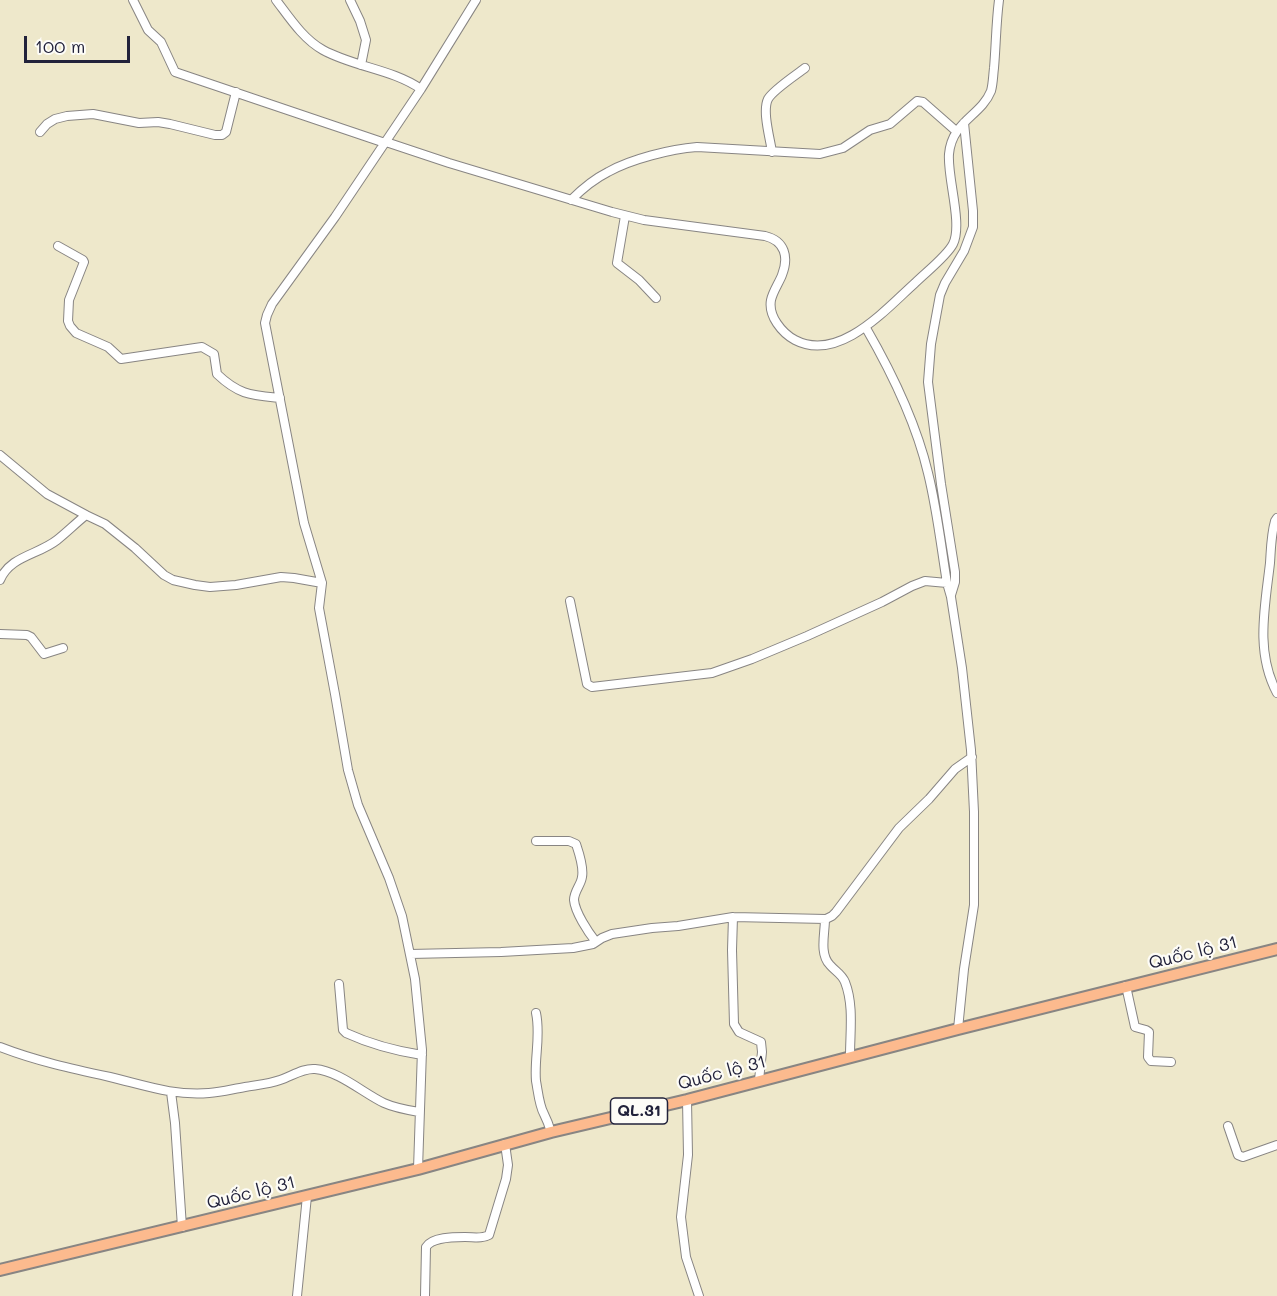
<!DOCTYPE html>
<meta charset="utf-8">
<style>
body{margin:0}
#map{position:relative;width:1277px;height:1296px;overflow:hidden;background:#eee8cb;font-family:Mali,sans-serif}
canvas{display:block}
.scale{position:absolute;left:24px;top:36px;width:106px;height:27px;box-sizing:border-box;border:3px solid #22223b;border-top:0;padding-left:8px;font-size:18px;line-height:21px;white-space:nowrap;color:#22223b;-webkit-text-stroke:4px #fdfcf7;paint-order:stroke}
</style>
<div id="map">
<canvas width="1277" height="1296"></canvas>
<div class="scale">100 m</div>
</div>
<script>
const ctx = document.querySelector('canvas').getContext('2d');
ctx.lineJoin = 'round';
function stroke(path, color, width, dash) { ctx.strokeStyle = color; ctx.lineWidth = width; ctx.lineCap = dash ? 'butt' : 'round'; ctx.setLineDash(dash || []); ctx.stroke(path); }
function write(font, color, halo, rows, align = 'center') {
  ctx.font = font + ' Mali,sans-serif'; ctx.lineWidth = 4.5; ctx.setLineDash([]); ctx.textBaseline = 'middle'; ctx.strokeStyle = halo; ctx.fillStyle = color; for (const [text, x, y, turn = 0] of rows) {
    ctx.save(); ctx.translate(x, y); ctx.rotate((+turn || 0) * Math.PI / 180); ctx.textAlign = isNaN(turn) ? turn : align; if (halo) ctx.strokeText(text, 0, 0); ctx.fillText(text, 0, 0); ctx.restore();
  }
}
const minor = new Path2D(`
 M133 0 148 30 161 42 175 72 385 143
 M276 0C289 17 303 39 323 50 354 67 392 69 421 89
 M350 0 360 21 366 40 361 65
 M40 132 47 124 55 119 67 116 93 114 139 123 158 122 170 124 215 135H222L226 132 236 92
 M386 142 449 163 612 212 644 220 765 236C785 241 789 257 782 275 779 283 773 291 771 300 768 316 782 333 795 340 839 363 886 309 915 283 925 273 947 256 953 244 963 224 947 177 949 154 952 121 981 116 991 91 993 84 993 76 994 68 996 45 996 23 999 0
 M772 152C770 138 762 111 768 99 773 90 796 75 805 68
 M571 200C582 189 594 179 608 172 631 159 671 149 697 147L820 154 843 148 870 130 890 124 917 101 923 102 956 131
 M625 216 617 263 639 280 656 298
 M58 246 83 260 84 262 69 300 68 321 70 326 76 333 108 347 121 359 195 348 202 347 214 354 217 374C239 395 251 395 280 398
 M866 328C892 373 916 422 928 473 937 509 941 546 947 583L951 597 962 668 971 750 974 812V905L964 969 958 1029
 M0 455 47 494 86 515 105 524 135 548 164 575 173 580 195 585 210 587 236 585 281 577 294 578 322 583
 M1277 518 1275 521C1271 535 1271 549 1270 563 1265 607 1255 652 1277 693
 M0 580C10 556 38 555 57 540 67 532 76 523 86 515
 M951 595 955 582V572L941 484 928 382 931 344 940 295 945 283 964 251 973 227V211L964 123
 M570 601 587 684 592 687 712 673 752 659 807 636 882 602 912 586 925 581 947 583
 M0 634 27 635 31 637 44 654 63 648
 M536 841H569L576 844C579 853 584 867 582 877 581 885 574 891 574 900 575 912 588 932 596 942
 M733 917 732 950 734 1024 739 1032 761 1042 762 1052 759 1080
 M825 919C825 933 819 954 830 965 835 971 842 974 845 982 854 1005 850 1032 850 1056
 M410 954 501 952 573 948 593 944 602 938 612 934 652 928 678 926 733 917 826 919 832 916 836 912 899 828 929 799 955 769 972 757
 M339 984 343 1030 346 1033C370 1044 396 1051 422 1055
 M1126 986 1135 1027 1146 1030 1149 1032 1148 1057 1151 1061 1171 1062
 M536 1013C541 1036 534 1058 536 1081 538 1091 539 1105 544 1114 547 1120 549 1125 551 1132
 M0 1047C36 1061 73 1069 110 1077 144 1085 173 1096 209 1093 221 1092 233 1089 245 1087 256 1085 269 1084 280 1080 292 1076 303 1068 315 1069 339 1071 363 1093 384 1103 395 1108 407 1110 419 1112
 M171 1092 175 1123 182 1227
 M687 1100 688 1155 681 1217 686 1257 699 1296
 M1228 1126 1238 1155 1243 1157 1277 1145
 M418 1169 422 1050 415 979 402 916 389 878 358 805 348 770 335 694 319 608 322 583 304 523 265 323 267 315 272 304 335 217 421 89 476 0
 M297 1296 307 1196
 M425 1296 426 1247C432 1237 454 1237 465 1237 474 1237 482 1239 489 1235L506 1179 508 1165 505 1144`);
const highway = new Path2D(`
 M0 1270 418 1169 551 1132 687 1100 958 1029 1277 949`);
const shields = [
 [639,1111,57]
];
const shieldNames = [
 ["QL.31",639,1111]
];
const streetNames = [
 ["Quốc lộ 31",1193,953,-14],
 ["Quốc lộ 31",722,1073,-15],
 ["Quốc lộ 31",251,1193,-14]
];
stroke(minor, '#888583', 10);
stroke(highway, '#888583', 14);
stroke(minor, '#fff', 8);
stroke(highway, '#fcba8e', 10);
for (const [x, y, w] of shields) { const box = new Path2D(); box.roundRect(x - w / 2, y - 13, w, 26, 4.5); ctx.fillStyle = '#fdfcf7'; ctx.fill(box); stroke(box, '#22223b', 1.5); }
write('bold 16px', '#22223b', null, shieldNames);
write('18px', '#22223b', '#fdfcf7', streetNames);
</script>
